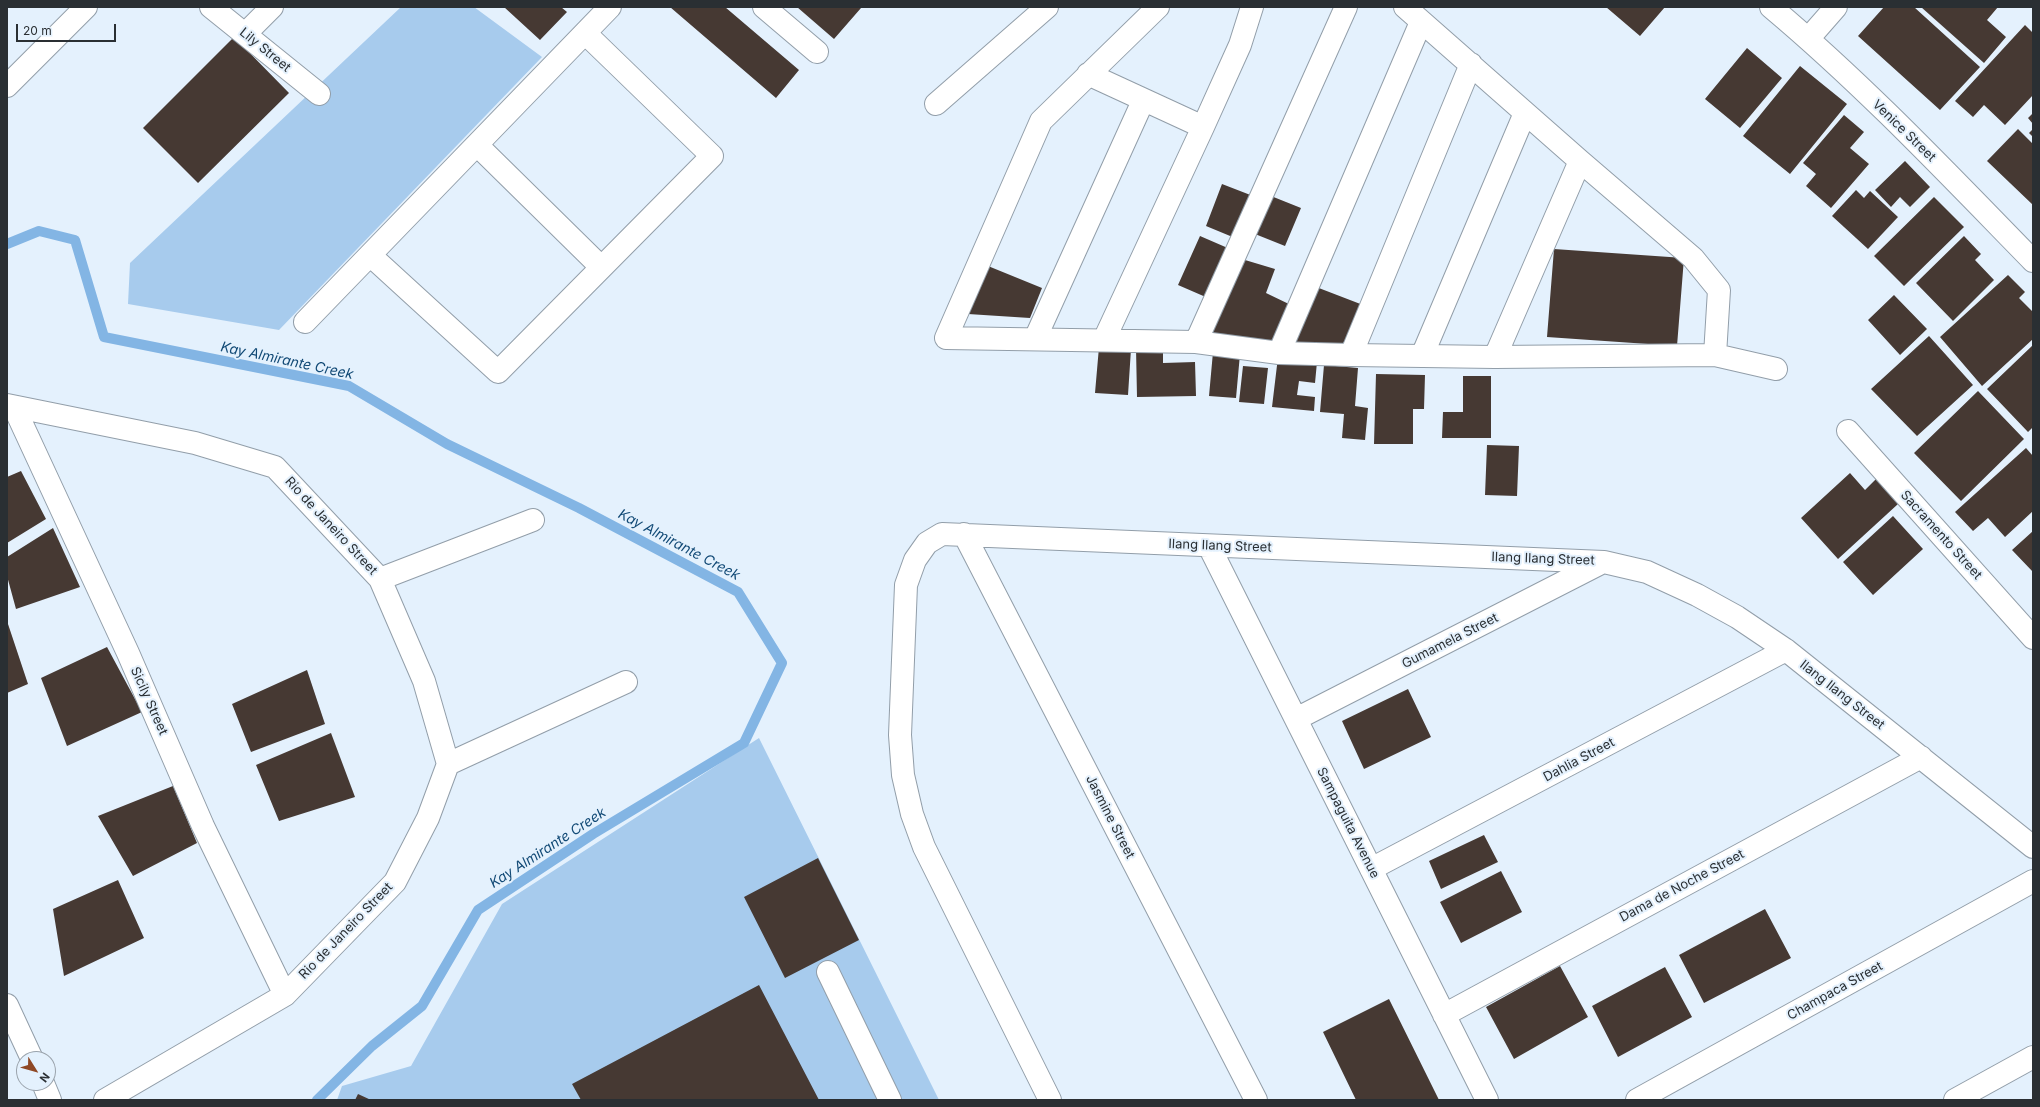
<!DOCTYPE html>
<style>
body{margin:0}
#map{position:relative;width:2040px;height:1107px;overflow:hidden;background:#e4f1fd;font-family:Inter,sans-serif}
canvas{display:block}
.frame{position:absolute;inset:0;border:8px solid #2a2f33;pointer-events:none}
.north{position:absolute;left:16px;top:1051px;width:40px;height:40px;box-sizing:border-box;background:#e4f1fd;border:1px solid #9aa3ac;border-radius:50%;rotate:127deg;font-size:11px;font-weight:700;line-height:16px;text-align:center;color:#2a2f33}
.north::after{content:'';display:block;margin:auto;width:14px;height:18px;background:#8f4825;clip-path:polygon(50% 0,100% 100%,50% 72%,0 100%)}
.scale{position:absolute;left:16px;top:24px;width:100px;height:18px;box-sizing:border-box;border:2px solid #2a2f33;border-top:0;padding-left:5px;font-size:12px;line-height:14px;white-space:nowrap;color:#2a2f33;-webkit-text-stroke:3px #e4f1fd;paint-order:stroke}
</style>
<div id="map">
<canvas width="2040" height="1107"></canvas>
<div class="frame"></div>
<div class="north">N</div>
<div class="scale">20 m</div>
</div>
<script>
const ctx = document.querySelector('canvas').getContext('2d');
ctx.lineJoin = 'round';
function fill(path, color) { ctx.fillStyle = color; ctx.fill(path, 'evenodd'); }
function stroke(path, color, width, dash) { ctx.strokeStyle = color; ctx.lineWidth = width; ctx.lineCap = dash ? 'butt' : 'round'; ctx.setLineDash(dash || []); ctx.stroke(path); }
function write(font, color, halo, rows, align = 'center') {
  ctx.font = font + ' Inter,sans-serif'; ctx.lineWidth = 4; ctx.setLineDash([]); ctx.textBaseline = 'middle'; ctx.strokeStyle = halo; ctx.fillStyle = color; for (const [text, x, y, turn = 0] of rows) {
    ctx.save(); ctx.translate(x, y); ctx.rotate((+turn || 0) * Math.PI / 180); ctx.textAlign = isNaN(turn) ? turn : align; if (halo) ctx.strokeText(text, 0, 0); ctx.fillText(text, 0, 0); ctx.restore();
  }
}
const green = new Path2D(`
 M401 7H474L542 57 279 330 128 304 130 263Z
 M759 738 939 1100H337L342 1086 411 1066 502 904Z`);
const stream = new Path2D(`
 M7 244 39 231 75 240 104 337 349 386 447 444 579 508 738 592 782 663 744 743 593 834 478 910 422 1006 372 1046 317 1100`);
const building = new Path2D(`
 M504 7H561L567 12 540 40Z
 M670 7H725L799 70 776 98Z
 M797 7H859L861 8 834 39Z
 M1606 7H1665L1640 36Z
 M1884 7H1914L1980 67 1940 110 1858 36Z
 M1921 7H1998L1987 20 2006 37 1984 63Z
 M2025 25 2033 33V95L2005 125 1984 105 1973 117 1955 101Z
 M234 37 289 93 198 183 143 128Z
 M1747 48 1782 78 1740 128 1705 99Z
 M1800 66 1847 104 1790 174 1743 136Z
 M2033 113V124L2028 118Z
 M1844 115 1864 132 1850 148 1869 164 1831 208 1806 186 1816 174 1803 163Z
 M2018 129 2033 144V205L1987 161Z
 M2033 129V137L2029 133Z
 M1905 161 1930 187 1910 207 1900 197 1891 207 1875 190Z
 M1222 184 1253 196 1235 238 1206 226Z
 M1856 190 1864 198 1870 191 1898 217 1868 249 1832 216Z
 M1271 196 1301 208 1285 246 1255 234Z
 M1934 197 1964 227 1904 286 1874 256Z
 M1200 236 1230 249 1208 298 1178 285Z
 M1964 236 1981 254 1975 260 1994 280 1953 321 1916 283Z
 M1554 249 1684 258 1677 346 1547 337Z
 M1245 260 1275 269 1266 293 1293 306 1275 345 1212 333Z
 M988 266 1042 288 1030 318 968 314Z
 M2008 275 2025 292 2019 298 2033 312V339L1982 386 1940 337Z
 M1311 285 1363 305 1347 347 1288 345Z
 M1894 295 1927 329 1900 355 1868 320Z
 M1929 336 1973 385 1917 436 1871 389Z
 M2033 345V427L2028 432 1987 389Z
 M1099 347 1131 349 1128 395 1095 393Z
 M1163 347V363L1195 362 1196 396 1137 397 1136 348Z
 M1213 352 1240 354 1236 398 1209 396Z
 M1278 357 1317 362 1315 383 1299 381 1297 395 1315 397 1314 411 1272 407Z
 M1324 365 1358 368 1355 406 1368 408 1365 440 1342 438 1344 414 1320 412Z
 M1243 366 1268 368 1264 404 1239 402Z
 M1376 374 1425 375 1424 409H1413V444H1374Z
 M1463 376H1491V438H1442L1443 412H1463Z
 M1978 391 2024 439 1961 501 1914 453Z
 M1487 445 1519 446 1517 496 1485 495Z
 M2026 448 2033 456V511L2005 537 1988 518 1973 531 1955 512Z
 M21 471 46 519 7 543V477Z
 M1850 473 1865 490 1876 479 1898 504 1838 559 1801 518Z
 M1893 516 1923 549 1873 595 1843 562Z
 M53 528 80 587 16 609 7 576V557Z
 M2033 531V572L2012 550Z
 M7 621 28 684 7 693Z
 M107 647 142 712 67 746 41 678Z
 M307 670 325 724 251 752 232 704Z
 M1408 689 1431 737 1364 769 1342 721Z
 M331 733 355 797 279 821 256 765Z
 M173 786 197 843 133 876 98 816Z
 M1484 835 1498 862 1441 889 1429 861Z
 M818 858 859 940 785 978 744 897Z
 M1501 871 1522 912 1461 943 1440 902Z
 M118 880 144 938 64 976 53 909Z
 M1765 909 1791 958 1704 1003 1679 955Z
 M1560 966 1588 1017 1514 1059 1486 1007Z
 M1665 967 1692 1017 1618 1057 1592 1006Z
 M759 985 819 1100H581L572 1084Z
 M1389 999 1439 1100H1356L1323 1032Z
 M358 1094 371 1100H355Z`);
const minor = new Path2D(`
 M211 7 319 94
 M764 7 817 52
 M1158 7 1041 121 946 338 1196 342 1279 353 1351 355 1495 357 1715 355 1776 369
 M1405 7 1580 161 1693 258 1719 290 1715 355
 M1771 7C1864 85 1948 174 2033 261
 M245 34 272 7
 M1808 39 1836 7
 M1088 74 1203 127
 M7 86 86 7
 M936 104 1047 7
 M477 145 601 267
 M370 255 498 372 712 156 585 33
 M305 322 610 7
 M1035 339 1143 101
 M1104 340 1203 127 1240 45 1252 7
 M1196 342 1346 7
 M1279 353 1421 22
 M1351 355 1471 64
 M1422 356 1525 113
 M1495 357 1580 161
 M7 405 195 443 275 467 380 579 424 681 448 764 428 818 395 882 285 995 105 1100
 M14 407 128 653 203 826 285 995
 M1848 431 2033 638
 M964 534 1256 1100
 M1209 546 1487 1100
 M380 579 533 520
 M1296 719 1603 562
 M448 764 626 682
 M1371 869 1786 650
 M828 972 890 1100
 M7 1005 32 1059
 M1444 1015 1921 757
 M43 1083 50 1100
 M1050 1100 924 847 912 814 903 775 900 735 906 585 915 560 927 543 942 534 1604 562 1647 572 1697 595 1737 617 1786 650 2033 847
 M1637 1100 2033 881
 M1955 1100 2033 1057`);
const streetNames = [
 ["Lily Street",265,50,39],
 ["Venice Street",1904,131,44],
 ["Rio de Janeiro Street",331,526,47],
 ["Sacramento Street",1941,535,48],
 ["Ilang Ilang Street",1220,546,2],
 ["Ilang Ilang Street",1543,559,2],
 ["Gumamela Street",1450,641,-27],
 ["Ilang Ilang Street",1842,695,38],
 ["Sicily Street",149,701,66],
 ["Dahlia Street",1579,760,-28],
 ["Jasmine Street",1110,817,63],
 ["Sampaguita Avenue",1348,823,63],
 ["Dama de Noche Street",1682,886,-28],
 ["Rio de Janeiro Street",346,931,-46],
 ["Champaca Street",1835,991,-29]
];
const waterNames = [
 ["Kay Almirante Creek",287,361,12],
 ["Kay Almirante Creek",679,545,28],
 ["Kay Almirante Creek",548,848,-33]
];
fill(green, '#a7cbed');
stroke(stream, '#83b5e4', 10);
fill(building, '#463933');
stroke(minor, '#929ea9', 24);
stroke(minor, '#fff', 22);
write('13px', '#2a2f33', '#e4f1fd', streetNames);
write('italic 14px', '#124a76', '#e4f1fd', waterNames);
</script>
